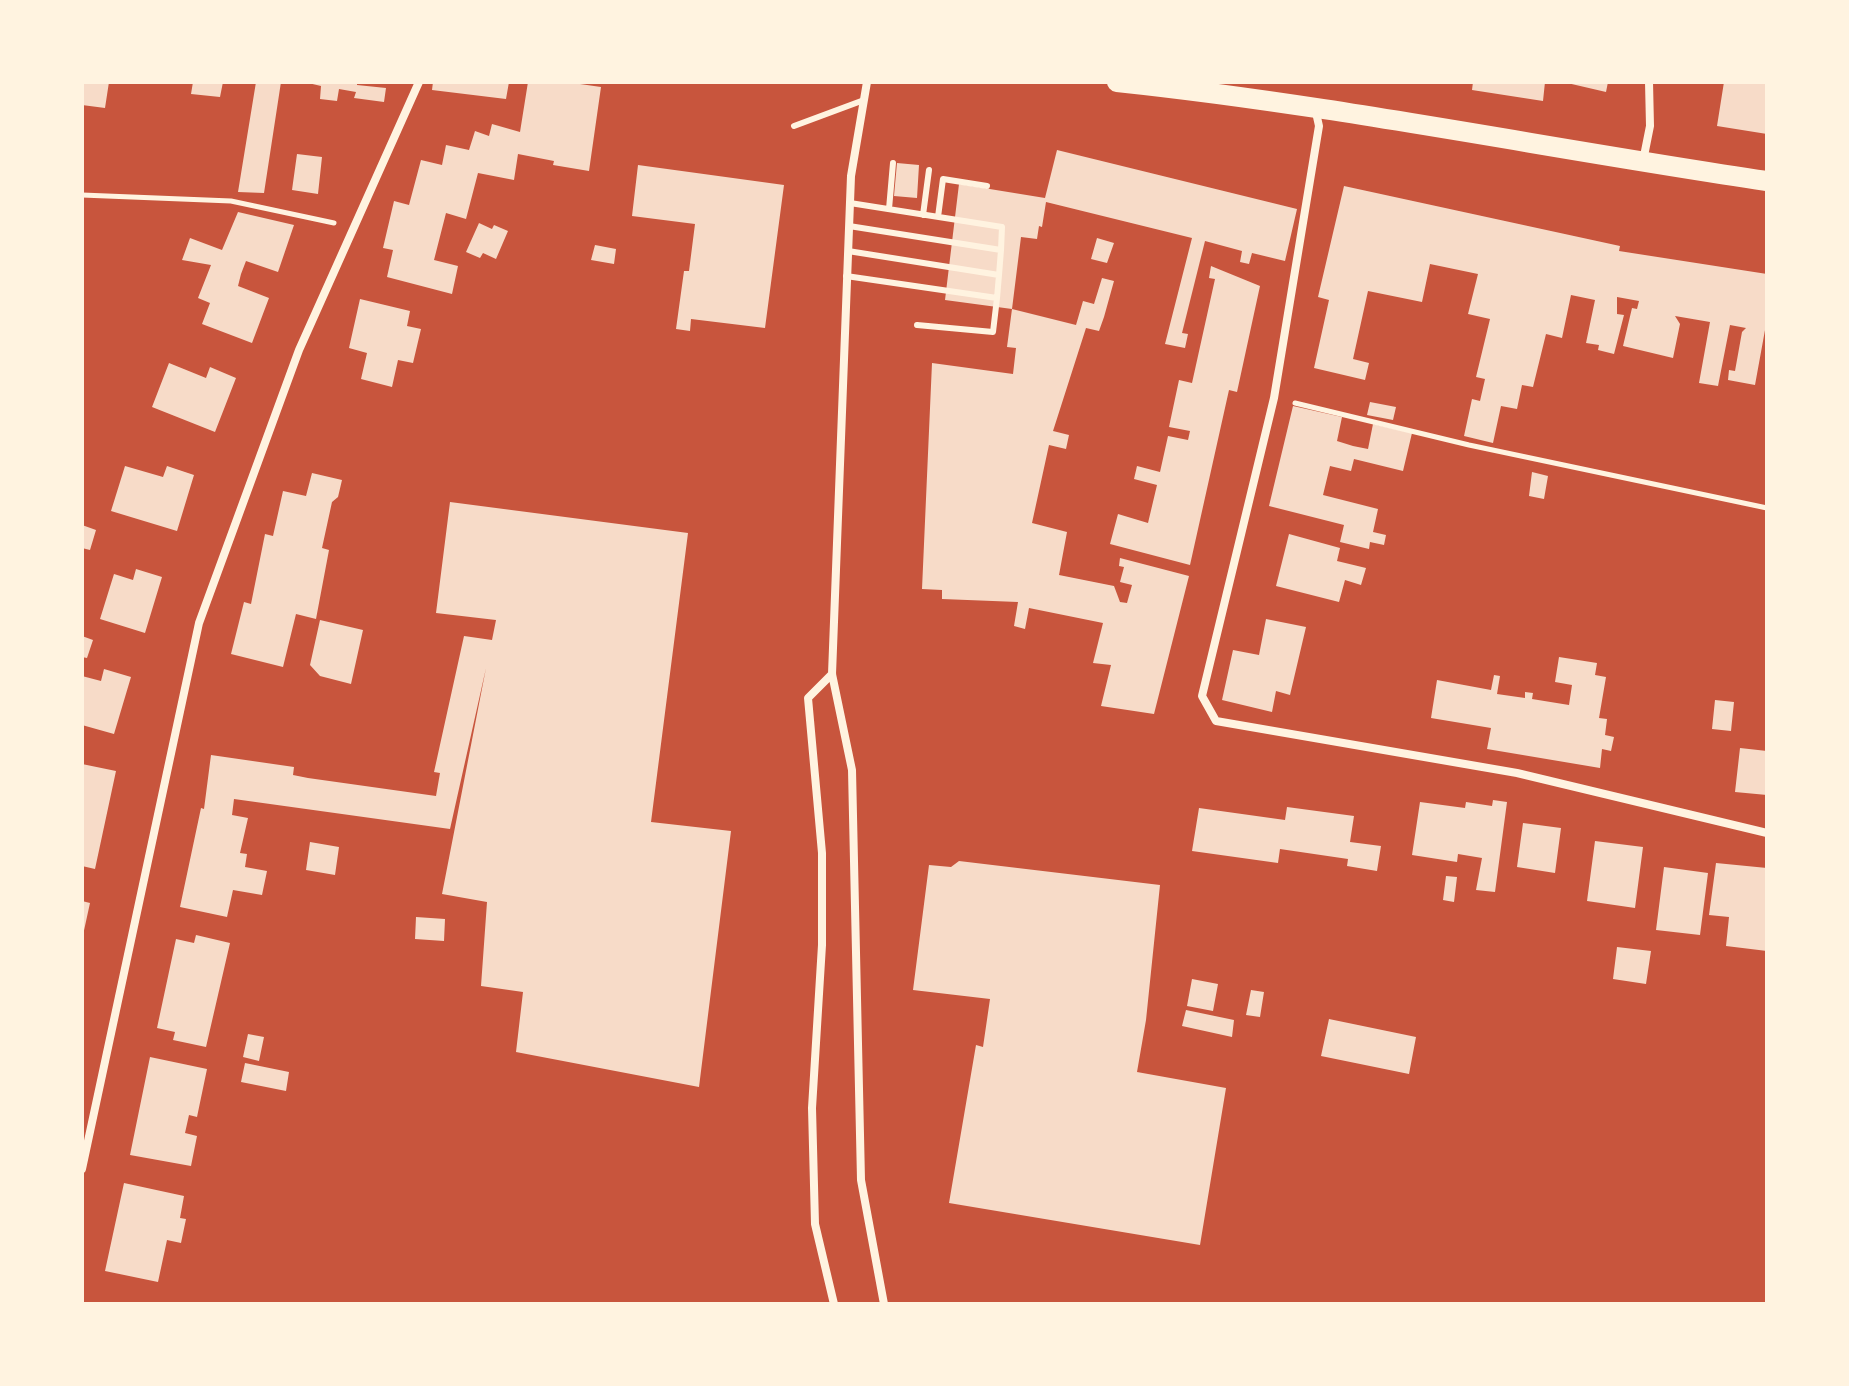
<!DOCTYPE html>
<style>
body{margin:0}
#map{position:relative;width:1849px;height:1386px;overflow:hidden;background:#c8553d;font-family:Raleway,sans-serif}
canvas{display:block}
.frame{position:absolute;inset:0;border:84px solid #fff3e0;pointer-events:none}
</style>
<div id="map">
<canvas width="1849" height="1386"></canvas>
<div class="frame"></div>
</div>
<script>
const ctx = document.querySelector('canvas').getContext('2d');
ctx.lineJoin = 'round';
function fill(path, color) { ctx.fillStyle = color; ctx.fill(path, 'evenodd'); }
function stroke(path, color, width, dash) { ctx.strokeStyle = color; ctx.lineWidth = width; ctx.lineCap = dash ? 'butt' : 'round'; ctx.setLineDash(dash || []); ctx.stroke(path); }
const building = new Path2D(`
 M82 82H109L105 108 82 105Z
 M193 82H223L220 97 191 94Z
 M256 82H281L264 193 238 192Z
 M304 82H357V85L386 88 384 102 354 98 356 92 339 89 337 101 320 99 321 86Z
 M433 82H509L506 99 432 90Z
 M528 82H566L601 87 589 171 553 165 554 161 518 154 514 180 478 173 466 219 446 213 434 260 458 266 452 294 387 277 393 250 383 248 394 201 409 205 421 160 442 165 446 145 469 150 475 131 489 136 492 124 520 132Z
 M1473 82H1545L1543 101 1472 90Z
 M1563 82H1608L1606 92Z
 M1724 82H1767V134L1717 126Z
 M1057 150 1297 209 1285 261 1252 253 1249 264 1240 262 1242 251 1205 241 1182 333 1188 334 1185 348 1165 344 1192 238 1046 202 1042 227 1039 226 1037 239 1021 237 1012 309 945 300 959 184 1045 198Z
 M297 154 322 157 318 194 292 190Z
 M897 163 919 165 917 198 894 196Z
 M638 165 784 185 765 328 691 319 690 331 676 329 684 271H689L695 224 632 216Z
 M1344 186 1620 246 1619 251 1767 274V319L1755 385 1728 380 1729 370 1735 371 1742 332 1746 328 1730 325 1718 386 1699 383 1710 322 1675 316 1680 324 1673 358 1623 346 1632 308 1637 309 1639 301 1617 297V314L1624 315 1614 354 1598 350 1599 345 1586 343 1595 300 1571 295 1562 338 1546 334 1533 387 1522 385 1517 409 1501 406 1493 443 1464 436 1472 399 1480 401 1485 379 1476 377 1490 319 1468 314 1478 274 1430 264 1422 302 1368 291 1353 359 1369 363 1365 380 1314 368 1329 300 1318 297Z
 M238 212 294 225 278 272 246 261 241 274 238 286 269 298 252 343 202 324 210 303 198 298 211 265 182 260 190 238 222 250Z
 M479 223 492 229 494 225 508 231 496 259 483 253 480 258 466 252Z
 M1097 238 1114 243 1107 263 1091 259Z
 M595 245 616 249 614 264 591 260Z
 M1211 266 1260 286 1237 392 1229 390 1190 565 1110 544 1118 514 1148 523 1157 485 1134 479 1137 466 1160 472 1168 436 1188 440 1190 431 1169 427 1179 380 1192 383 1215 279 1209 278Z
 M1102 278 1114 281 1104 317 1099 331 1086 328 1053 431 1069 435 1066 449 1049 445 1032 523 1067 532 1059 575 1114 586 1120 602 1127 603 1132 585 1120 582 1124 567 1119 566 1120 558 1189 576 1154 714 1101 706 1111 665 1093 663 1103 623 1029 608 1025 629 1014 626 1018 602 942 599V590L922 589 932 363 1013 374 1016 348 1007 347 1012 309 1076 325 1083 301 1094 304Z
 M360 299 410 311 407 326 421 329 413 363 398 360 392 387 361 379 367 353 349 348Z
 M169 363 206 378 210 367 236 378 215 432 152 407Z
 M1370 402 1396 407 1393 420 1367 415Z
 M1293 406 1342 417 1337 441 1353 446 1368 449 1373 424 1412 433 1403 471 1354 459 1351 471 1330 466 1323 495 1378 509 1373 532 1386 535 1384 545 1370 542 1369 549 1340 542 1344 525 1269 506Z
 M125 466 163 477 167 466 194 475 177 531 111 511Z
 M1532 472 1548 476 1544 499 1529 496Z
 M312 473 342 480 338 497 332 502 322 548 329 550 316 619 296 614 283 667 231 654 244 602 251 604 265 534 273 536 283 491 306 496Z
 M450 502 688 533 651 822 731 831 699 1087 516 1052 523 992 481 986 487 902 442 894 486 668 450 829 234 799 232 815 248 818 240 853 247 854 245 867 267 871 262 895 233 890 227 917 180 907 201 808 204 809 211 755 294 767 293 775 308 778 436 796 440 773 434 772 464 636 492 640 496 620 436 613Z
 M82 525 96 530 90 550 82 548Z
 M1289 534 1340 548 1337 561 1366 568 1361 585 1345 580 1339 602 1276 586Z
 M136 569 162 577 145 633 100 619 114 574 133 580Z
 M1266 619 1306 627 1290 695 1276 691 1272 712 1222 700 1233 650 1259 655Z
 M320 620 363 630 351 684 320 676 310 665Z
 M82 636 93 640 87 658 82 657Z
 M1559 657 1597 663 1595 675 1606 677 1599 718 1607 719 1605 735 1614 737 1611 751 1602 749 1600 768 1487 749 1491 728 1431 718 1437 680 1491 690 1494 675 1500 676 1497 694 1525 698V692L1533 693 1532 699 1569 705 1572 685 1555 682Z
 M104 669 131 677 114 734 82 725V676L101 681Z
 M1715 700 1734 702 1731 731 1712 729Z
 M1740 748 1767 751V795L1735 792Z
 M82 764 116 771 95 869 82 866Z
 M1493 800 1507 802 1495 892 1476 890 1482 858 1458 854 1457 862 1412 855 1420 802 1465 808 1466 802 1492 806Z
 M1287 807 1354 816 1350 842 1381 846 1377 871 1347 866 1348 859 1280 849 1278 863 1192 851 1199 808 1285 820Z
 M1523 823 1561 828 1555 873 1517 867Z
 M1595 841 1643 847 1635 908 1587 901Z
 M310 842 339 847 335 875 306 870Z
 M959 861 1160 885 1146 1020 1137 1072 1226 1088 1200 1245 949 1203 976 1045 983 1047 990 999 913 990 929 865 951 867Z
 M1716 863 1767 868V951L1726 946 1729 917 1709 915Z
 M1664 867 1708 873 1700 935 1656 930Z
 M1446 876 1457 877 1454 902 1443 900Z
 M82 901 90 903 83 935H82Z
 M416 917 445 919 444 941 415 939Z
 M196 935 230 943 206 1047 173 1040 175 1032 157 1028 176 939 194 943Z
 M1617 947 1651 951 1646 984 1613 979Z
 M1192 979 1218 984 1213 1011 1187 1006Z
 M1251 990 1264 992 1260 1017 1246 1015Z
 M1186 1010 1234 1020 1232 1037 1182 1026Z
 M1329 1019 1416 1037 1409 1074 1321 1056Z
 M248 1034 264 1037 259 1061 243 1057Z
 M150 1057 207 1069 197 1117 189 1115 185 1133 197 1136 191 1166 130 1155Z
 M245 1063 289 1072 286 1091 241 1082Z
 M124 1183 184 1196 180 1218 186 1219 181 1243 167 1240 158 1282 105 1271Z`);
const path = new Path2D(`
 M82 195 231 201 334 223
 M1295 403 1469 445 1767 508`);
const service = new Path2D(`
 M794 126 864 100
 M850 203 1002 227 1001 250
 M889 209 893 163
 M923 215 929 170
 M938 217 943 179 987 186
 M849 226 1001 250 999 275
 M848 251 999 275 997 298
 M846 276 997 298 993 332 917 325`);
const minor = new Path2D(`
 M867 82 851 176 832 674 852 770 861 1180 884 1304
 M1315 108 1319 126 1274 398 1202 696 1216 721 1517 773 1767 833
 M1643 161 1650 126 1649 82
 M832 674 808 698 822 853V945L812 1108 815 1224 834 1304
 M82 1169 199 623 299 350 419 82`);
const primary = new Path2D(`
 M1117 82C1335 105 1550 149 1767 181`);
fill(building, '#f7dbc8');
stroke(path, '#fff3e0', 5);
stroke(service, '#fff3e0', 6);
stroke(minor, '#fff3e0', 8);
stroke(primary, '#fff3e0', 20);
</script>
